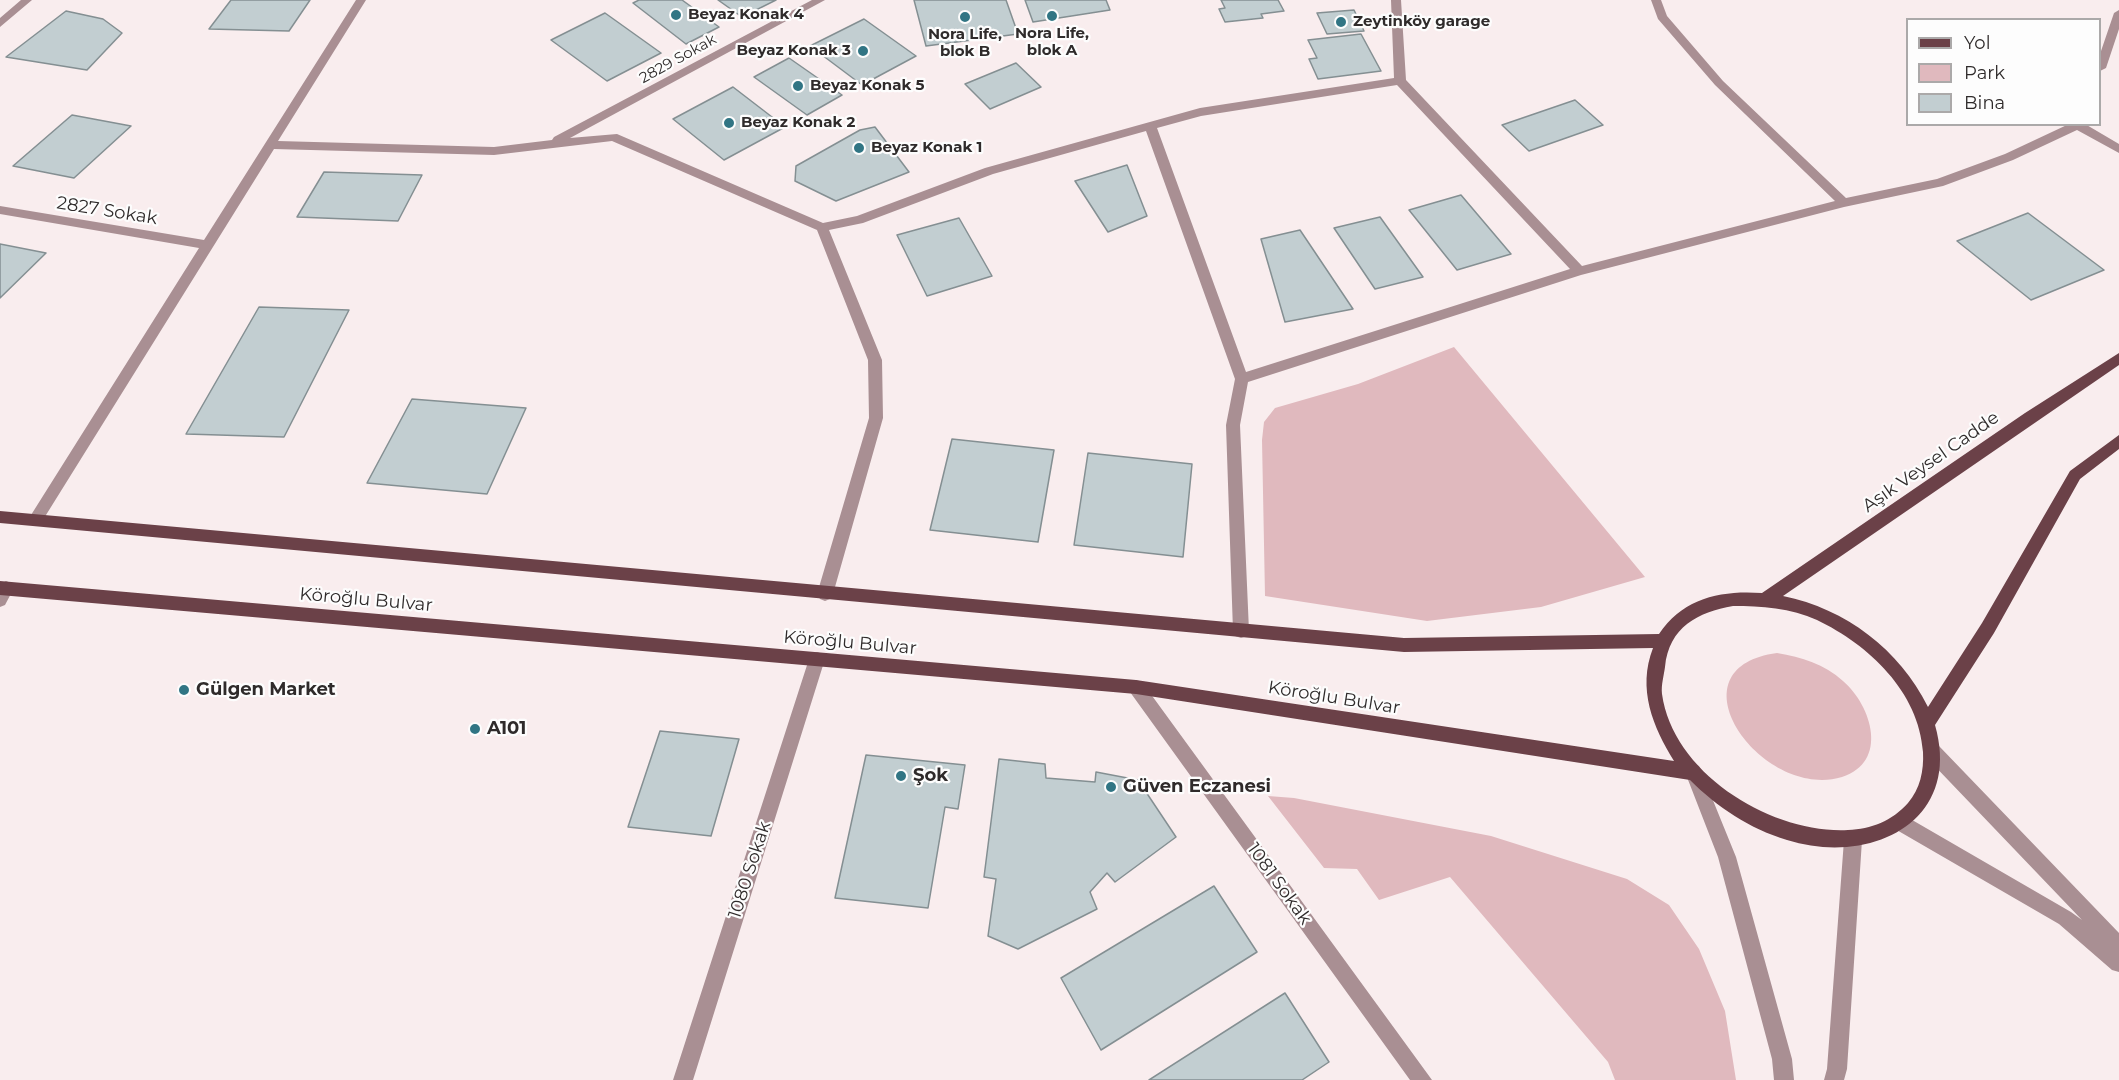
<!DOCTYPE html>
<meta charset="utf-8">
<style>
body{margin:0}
#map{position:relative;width:2119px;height:1080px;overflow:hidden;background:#f9edee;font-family:Montserrat,sans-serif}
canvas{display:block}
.legend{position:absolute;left:1906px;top:18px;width:195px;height:108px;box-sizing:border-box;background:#fdfdfd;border:2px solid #aba9a9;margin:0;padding:8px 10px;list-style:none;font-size:18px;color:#2f2b2b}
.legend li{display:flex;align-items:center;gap:12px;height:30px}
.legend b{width:30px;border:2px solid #aba9a9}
</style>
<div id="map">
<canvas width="2119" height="1080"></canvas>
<ul class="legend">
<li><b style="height:8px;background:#6b4148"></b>Yol</li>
<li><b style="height:16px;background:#e0b9be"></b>Park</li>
<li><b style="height:16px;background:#c2ced1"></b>Bina</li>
</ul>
</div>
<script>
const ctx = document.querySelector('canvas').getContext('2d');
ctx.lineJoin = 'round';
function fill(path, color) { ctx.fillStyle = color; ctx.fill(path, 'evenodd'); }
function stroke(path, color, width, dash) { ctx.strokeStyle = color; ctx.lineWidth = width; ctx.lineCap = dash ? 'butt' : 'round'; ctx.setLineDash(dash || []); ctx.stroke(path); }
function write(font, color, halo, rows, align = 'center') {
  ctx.font = font + ' Montserrat,sans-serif'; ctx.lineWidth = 4.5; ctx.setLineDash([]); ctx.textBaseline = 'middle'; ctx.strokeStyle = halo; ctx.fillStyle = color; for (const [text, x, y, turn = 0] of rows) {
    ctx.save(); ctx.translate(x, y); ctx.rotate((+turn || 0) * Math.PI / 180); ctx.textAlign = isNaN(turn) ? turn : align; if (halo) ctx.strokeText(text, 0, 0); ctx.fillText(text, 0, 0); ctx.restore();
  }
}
const green = new Path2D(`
 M1454 347 1645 577 1541 607 1427 621 1265 596 1262 440 1264 422 1275 408 1358 384Z
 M1777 653C1802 657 1824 664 1843 681 1872 706 1889 762 1842 777 1762 801 1666 668 1777 653Z
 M1268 796 1294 798 1491 836 1627 879 1669 905 1699 949 1725 1011 1736 1080H1615L1608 1062 1450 877 1379 900 1357 869 1324 868Z`);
const building = new Path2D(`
 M231 0H310L289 31 209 29Z
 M639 0H682L719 27 686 44 633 3Z
 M718 0H776L742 17Z
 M914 0H1006L1018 34 926 46Z
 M1025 0H1106L1110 10 1033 22Z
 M1221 0H1278L1284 11 1261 14 1263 18 1225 22 1219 9 1225 8Z
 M1354 10 1364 31 1327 34 1317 13Z
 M66 11 103 19 122 33 87 70 6 57Z
 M605 13 661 53 607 81 551 40Z
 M864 19 916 56 862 85 810 46Z
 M1361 34 1381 71 1318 79 1309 59 1317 58 1308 40Z
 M789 58 842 95 807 115 754 77Z
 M1016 63 1041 87 990 109 965 84Z
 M733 87 785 127 724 160 673 119Z
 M1575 100 1603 125 1529 151 1502 125Z
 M72 115 131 126 74 178 13 166Z
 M875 127 909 172 836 201 795 181 796 166 860 130Z
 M1127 165 1147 216 1108 232 1075 181Z
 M324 172 422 175 398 221 297 217Z
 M1461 195 1511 254 1457 270 1409 210Z
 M2028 213 2104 270 2031 300 1957 241Z
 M1380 217 1423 277 1375 289 1334 228Z
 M959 218 992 276 927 296 897 235Z
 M1300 230 1353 309 1285 322 1261 239Z
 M0 244 46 253 0 298Z
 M259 307 349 310 284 437 186 434Z
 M412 399 526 408 487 494 367 483Z
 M952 439 1054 450 1038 542 930 530Z
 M1088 453 1192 464 1183 557 1074 545Z
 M660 731 739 739 711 836 628 827Z
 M866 755 965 765 958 809 945 807 928 908 835 898Z
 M999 759 1045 764 1046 778 1095 782 1096 772 1138 780 1176 837 1115 882 1107 873 1090 892 1097 909 1018 949 988 936 996 879 984 877Z
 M1214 886 1257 952 1101 1050 1061 978Z
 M1285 993 1329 1062 1302 1080H1149Z`);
const minor = new Path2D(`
 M21 0H32L0 27V18Z
 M356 0H366L278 141 494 147 552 140 554 137 812 0H825L570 138 617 134 823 223 857 216 985 168 1200 108 1394 78 1391 0H1401L1406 80 1582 266 1835 201 1715 85 1658 19 1651 0H1661L1667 16 1723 81 1846 198 1937 179 2005 154 2069 124H2085L2119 144V153L2077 130 2013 160 1943 186 1844 207 1581 275 1248 382 1240 425 1249 631 1247 636 1241 638 1235 636 1233 631 1226 425 1235 379 1146 131 993 174 863 223 829 230 882 360 883 418 833 594 830 599 825 601 820 599 817 594 869 418 868 360 817 230 612 141 494 155 274 149 41 523H31L29 519 31 515 199 248 0 214V206L204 240ZM1397 85 1570 269 1246 372 1157 128 1201 116Z
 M2119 10V29L2106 68 2100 71V54L2114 13Z
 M6 581 11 583 14 588 5 605 0 607V584Z
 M817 652 823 654 825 659 693 1080H673L809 659 811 654Z
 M1136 680 1142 682 1432 1080H1410L1130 692 1128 687 1130 682Z
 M1933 744 1939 746 2119 933V972L2112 970 2059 924 1895 829 1892 823 1895 817 1901 815 1907 817 2071 912 2082 920 1927 758 1925 752 1927 746Z
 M1693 764 1699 766 1736 857 1792 1059 1794 1080H1774L1772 1059 1718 857 1685 772 1687 766Z
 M1853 831 1859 834 1862 840 1847 1069 1844 1080H1824L1827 1069 1844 840 1847 834Z`);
const major = new Path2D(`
 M2119 353V365L1783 596C1846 609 1899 649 1928 707L1982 623 2070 471 2119 435V449L2080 479 1994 633 1935 725C1963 823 1869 866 1787 840 1750 829 1717 807 1690 780L1136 694 0 595V581L1136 680 1674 761C1653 727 1637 689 1653 648L1404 652 0 523V511L1404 638 1659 634C1683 598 1721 590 1762 593L2025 413ZM1733 606C1761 606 1791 608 1817 620 1869 645 1919 692 1923 752 1924 771 1920 789 1908 803 1892 821 1871 829 1848 830 1772 834 1673 774 1662 694 1661 685 1664 675 1665 667 1669 627 1698 612 1733 606Z`);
const markers = [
 [676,15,6,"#317584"],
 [1052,16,6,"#317584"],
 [965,17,6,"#317584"],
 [1341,22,6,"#317584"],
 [863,51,6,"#317584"],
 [798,86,6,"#317584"],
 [729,123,6,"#317584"],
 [859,148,6,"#317584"],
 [184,690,6,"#317584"],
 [475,729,6,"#317584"],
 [901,776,6,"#317584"],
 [1111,787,6,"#317584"]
];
const farPoinames = [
 ["Beyaz Konak 4",688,15],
 ["Zeytinköy garage",1353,22],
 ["Nora Life,",1052,34,"center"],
 ["blok A",1052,51,"center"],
 ["Nora Life,",965,35,"center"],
 ["blok B",965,52,"center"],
 ["Beyaz Konak 3",851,51,"right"],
 ["Beyaz Konak 5",810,86],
 ["Beyaz Konak 2",741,123],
 ["Beyaz Konak 1",871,148]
];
const farStreetnames = [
 ["2829 Sokak",678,59,-29]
];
const streetNames = [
 ["2827 Sokak",107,211,9],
 ["Aşık Veysel Cadde",1931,462,-35],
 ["Köroğlu Bulvar",366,600,5],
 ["Köroğlu Bulvar",850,643,5],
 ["Köroğlu Bulvar",1334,698,9],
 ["1080 Sokak",750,870,-72],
 ["1081 Sokak",1279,884,54]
];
const poiNames = [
 ["Gülgen Market",196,690],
 ["A101",487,729],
 ["Şok",913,776],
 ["Güven Eczanesi",1123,787]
];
fill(green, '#e0b9be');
fill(building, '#c2ced1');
stroke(building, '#848f92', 1.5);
fill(minor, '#a98f93');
fill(major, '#6b4148');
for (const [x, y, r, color] of markers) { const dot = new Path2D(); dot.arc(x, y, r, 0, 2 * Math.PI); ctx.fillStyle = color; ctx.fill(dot); stroke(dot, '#fdfdfd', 2); }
write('bold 15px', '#2f2b2b', '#fdfdfd', farPoinames, 'left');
write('15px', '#2f2b2b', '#fdfdfd', farStreetnames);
write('18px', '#2f2b2b', '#fdfdfd', streetNames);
write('bold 18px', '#2f2b2b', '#fdfdfd', poiNames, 'left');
</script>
